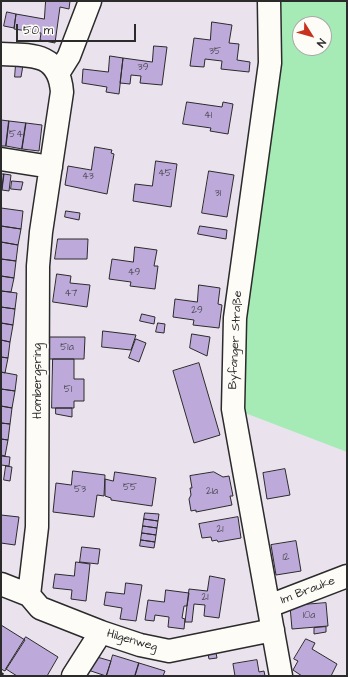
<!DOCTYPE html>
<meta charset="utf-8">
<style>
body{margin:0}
#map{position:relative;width:348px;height:677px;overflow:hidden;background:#eae3ee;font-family:"Architects Daughter",sans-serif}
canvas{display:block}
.frame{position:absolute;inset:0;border:2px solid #2b2b2b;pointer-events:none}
.north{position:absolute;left:292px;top:16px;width:40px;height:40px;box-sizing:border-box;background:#fdfcf7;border:1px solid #a9a8a5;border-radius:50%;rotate:127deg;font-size:11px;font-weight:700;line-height:16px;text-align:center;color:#2b2b2b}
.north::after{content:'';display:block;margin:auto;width:14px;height:18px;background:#c8321e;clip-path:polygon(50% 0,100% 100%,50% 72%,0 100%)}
.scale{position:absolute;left:16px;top:24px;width:120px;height:18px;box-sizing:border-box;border:2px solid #2b2b2b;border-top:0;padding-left:5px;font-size:12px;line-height:14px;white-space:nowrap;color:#2b2b2b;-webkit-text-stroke:3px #fdfcf7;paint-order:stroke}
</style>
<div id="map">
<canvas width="348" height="677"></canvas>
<div class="frame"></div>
<div class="north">N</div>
<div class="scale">50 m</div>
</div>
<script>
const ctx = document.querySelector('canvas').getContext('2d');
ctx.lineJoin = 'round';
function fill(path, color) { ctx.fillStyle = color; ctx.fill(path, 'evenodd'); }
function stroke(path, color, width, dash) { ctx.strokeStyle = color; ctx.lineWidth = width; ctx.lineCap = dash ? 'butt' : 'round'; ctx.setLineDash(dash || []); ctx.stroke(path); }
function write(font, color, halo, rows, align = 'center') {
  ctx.font = font + ' "Architects Daughter",sans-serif'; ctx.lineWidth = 3.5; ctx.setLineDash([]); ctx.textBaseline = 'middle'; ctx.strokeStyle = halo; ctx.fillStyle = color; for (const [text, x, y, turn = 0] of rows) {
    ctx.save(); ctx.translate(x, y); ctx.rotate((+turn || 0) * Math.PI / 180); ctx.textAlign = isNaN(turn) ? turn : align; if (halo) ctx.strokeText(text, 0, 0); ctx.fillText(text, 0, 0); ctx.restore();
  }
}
const green = new Path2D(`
 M276 1H347V452L245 413 246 316ZM300 24H324V48H300Z`);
const building = new Path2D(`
 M46 1H70L69 9 60 7 55 43 40 40 41 33 14 29 16 14 44 19Z
 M7 12 16 14 14 28 4 26Z
 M212 22 232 25 229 43 239 44 237 60 250 62 249 72 221 69 222 61 205 59 204 67 190 66 194 38 210 40Z
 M154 46 167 47 162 85 140 83 141 76 131 75 130 84 120 83 123 58 152 62Z
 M110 56 123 58 119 94 106 92 107 87 82 83 83 69 108 72Z
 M16 64 23 65 21 77H15Z
 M187 102 222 107 223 102 233 104 228 134 210 131 211 128 183 124Z
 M1 120 9 121 6 146H1Z
 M9 121 26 123 22 149 6 146Z
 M26 123 42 125 39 151 22 149Z
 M95 147 112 150 111 153 114 154 107 194 65 185 68 166 91 170Z
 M156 161 177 164 171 207 133 201 135 184 152 186Z
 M209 171 234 175 227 217 202 213Z
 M1 174H4L2 190H1Z
 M4 174 11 175 9 191 2 190Z
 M12 181 23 182 21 190 11 189Z
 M1 208 23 211 21 229 1 226Z
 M66 211 80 213 79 220 65 217Z
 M1 226 21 229 18 245 1 242Z
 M200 226 227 230 226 239 198 234Z
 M58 239H88L87 259H55Z
 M1 242 18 245 16 261 1 259Z
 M135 247 157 250 154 266H158L155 289 130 286 131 282 109 279 112 259 133 262Z
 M1 259 16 261 14 278 1 276Z
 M57 274 71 276 70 283 90 285 87 307 53 302Z
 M1 276 14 278 11 292 1 291Z
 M199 285 220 288 218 304 222 305 219 328 193 325 194 320 173 317 175 299 197 302Z
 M1 291 17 293 15 309 1 307Z
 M1 307 15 309 13 325 1 323Z
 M142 314 155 317 154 324 140 321Z
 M1 323 13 325 10 342 1 340Z
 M158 323 165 324 164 333 156 332Z
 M103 331 136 335 131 350 102 347Z
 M192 334 210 337 207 356 190 348Z
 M50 337H85L84 359H50Z
 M136 339 146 343 139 362 129 358Z
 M1 340 10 342 8 358 1 357Z
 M1 357 8 358 5 373 1 372Z
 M53 359H74V379H84V401H74V408H52Z
 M199 363 220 435 194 443 173 371Z
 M1 372 17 375 15 391 1 389Z
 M1 389 15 391 12 408 1 406Z
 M1 406 12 408 10 424 1 423Z
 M56 408H72V417L56 414Z
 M1 423 10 424 8 440 1 439Z
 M1 439 8 440 5 456 1 455Z
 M1 456 10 457 9 466 1 465Z
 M6 466 12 467 10 481 4 480Z
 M285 469 290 495 267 499 263 473Z
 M73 471 105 475 104 496 97 495 94 517 53 512 56 483 71 485Z
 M115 472 156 478 152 506 111 500V498L105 496V479L113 481Z
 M214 472 223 477 229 476 233 496H230L232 505 196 512V510L191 511 189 499 191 495 190 488H192L190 476Z
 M145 513 159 514 158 521 144 519Z
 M1 515 19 517 15 545 1 543Z
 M238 517 241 538 218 542 217 540 212 541 211 537 202 538 199 524Z
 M144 519 158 521 157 528 143 526Z
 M143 526 157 528 156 535 142 533Z
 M142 533 156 535 155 542 141 540Z
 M141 540 155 542 154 548 140 546Z
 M296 541 301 571 276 575 271 545Z
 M82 547 100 549 98 564 80 562Z
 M76 562 90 564 86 601 71 599 72 590 53 588 55 574 74 576Z
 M210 576 225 579 219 618 204 616 205 605 194 604 192 622H185L189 589 207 591Z
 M126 583 142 585 136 621 120 619 122 608 104 605 106 592 124 594Z
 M166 590 189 593 187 606H184L182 618 185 619 184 629 168 627 169 617 155 615 154 621 145 620 148 600 164 602Z
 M326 603 328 626 292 629 290 606Z
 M1 625 25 640 5 671 1 669Z
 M326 627V632L314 634V628Z
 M26 637 58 657 47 676H17L6 669Z
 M306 639 315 643 312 649 337 664 331 676H302L293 670 298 661 294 659Z
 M216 653 217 658 209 659 208 654Z
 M113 655 139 663 135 676H107Z
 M97 657 111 661 106 676 88 670Z
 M257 660 259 672 264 671 265 676H235L233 664Z
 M139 663 165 671 163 676H135Z`);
const path = new Path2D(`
 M1 673 5 676`);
const minor = new Path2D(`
 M269 1 270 63 235 318 233 409 281 676
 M1 54C32 55 59 53 62 92L41 232 38 266 37 527 29 595
 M59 72 69 56 90 1
 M1 159 51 167
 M1 584 29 595 40 608 101 632 140 645 169 651 273 630
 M269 606 347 576
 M73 676 101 632`);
const numberNames = [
 ["35",215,52],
 ["39",143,68],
 ["41",208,116],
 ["54",16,135],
 ["45",165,174],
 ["43",88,177],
 ["31",218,194],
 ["49",134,273],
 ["47",71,294],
 ["29",197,311],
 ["51a",67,348],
 ["51",68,390],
 ["55",130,488],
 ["53",80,490],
 ["21a",212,492],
 ["21",220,530],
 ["12",286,558],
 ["21",205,598],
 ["10a",309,616]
];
const streetNames = [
 ["Byfanger Straße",236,340,-87],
 ["Hombergsring",38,381,-90],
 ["Im Brauke",308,591,-21],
 ["Hilgenweg",132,641,16]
];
fill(green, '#a6ebb6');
fill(building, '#bdaada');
stroke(building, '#2b2b2b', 1);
stroke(minor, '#2b2b2b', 25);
stroke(path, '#2b2b2b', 2.5, [3, 3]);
stroke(minor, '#fdfcf7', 22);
write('10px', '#504b57', null, numberNames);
write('12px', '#2b2b2b', '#fdfcf7', streetNames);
</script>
